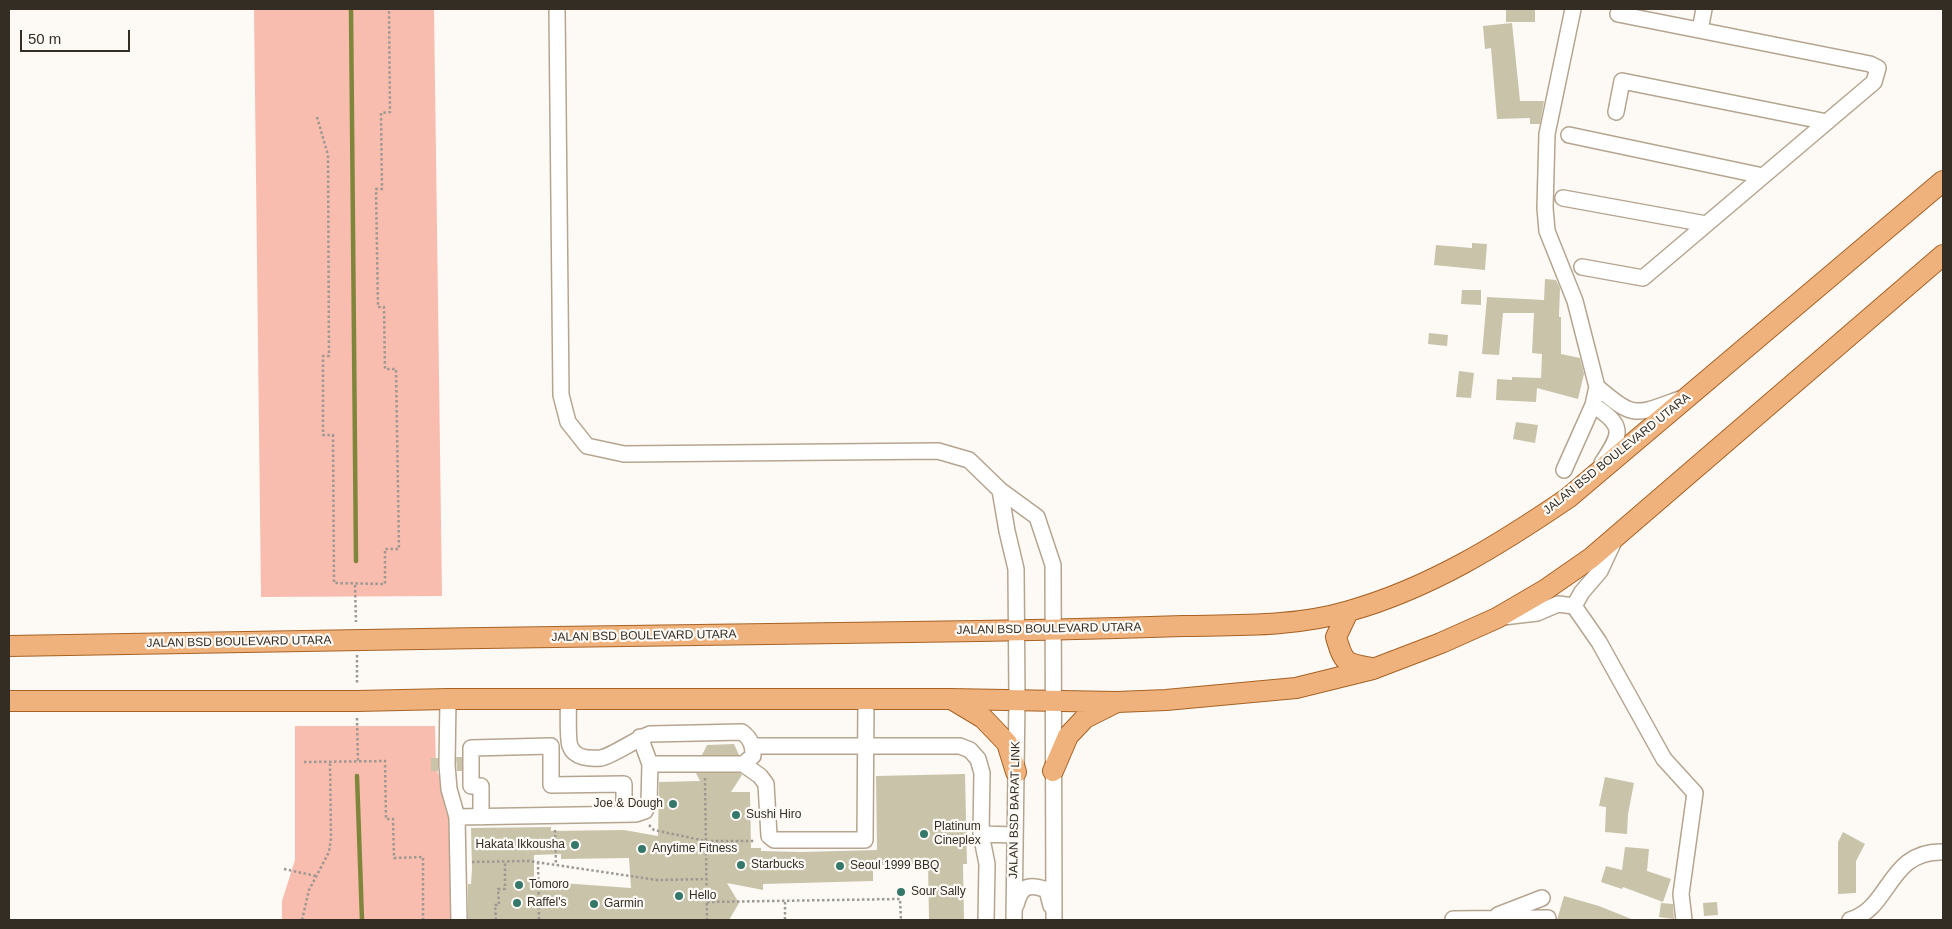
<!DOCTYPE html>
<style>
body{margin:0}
#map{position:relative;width:1952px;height:929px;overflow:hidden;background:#fdfaf6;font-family:Helvetica,sans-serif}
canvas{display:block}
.frame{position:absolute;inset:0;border:10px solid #332d24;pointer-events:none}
.scale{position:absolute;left:20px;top:30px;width:110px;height:22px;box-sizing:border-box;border:2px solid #332d24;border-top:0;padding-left:6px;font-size:15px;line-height:18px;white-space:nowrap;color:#332d24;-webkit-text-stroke:4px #fdfaf6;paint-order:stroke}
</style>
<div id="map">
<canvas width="1952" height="929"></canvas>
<div class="frame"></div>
<div class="scale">50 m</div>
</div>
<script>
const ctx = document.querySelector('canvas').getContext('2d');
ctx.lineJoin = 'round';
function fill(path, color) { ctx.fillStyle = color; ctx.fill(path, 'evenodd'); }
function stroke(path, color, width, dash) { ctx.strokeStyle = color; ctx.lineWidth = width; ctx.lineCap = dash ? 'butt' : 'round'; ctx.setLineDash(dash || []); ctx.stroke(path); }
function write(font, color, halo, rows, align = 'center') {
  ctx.font = font + ' Helvetica,sans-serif'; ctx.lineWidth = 4.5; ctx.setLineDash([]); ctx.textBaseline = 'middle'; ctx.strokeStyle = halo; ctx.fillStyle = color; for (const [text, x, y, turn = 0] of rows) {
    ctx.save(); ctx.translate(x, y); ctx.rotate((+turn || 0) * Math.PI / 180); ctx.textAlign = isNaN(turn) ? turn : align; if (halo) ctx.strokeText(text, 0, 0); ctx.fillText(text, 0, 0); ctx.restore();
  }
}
const green = new Path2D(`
 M254 9H434L442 596 261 597Z
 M295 726H435L436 768 454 816 455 920H282V901L295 860Z`);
const stream = new Path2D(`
 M351 9 356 561
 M357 776 362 920`);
const building = new Path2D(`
 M1506 9H1535V22H1506Z
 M1512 23 1520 101H1544L1540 124H1530V118L1497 119 1491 48 1485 49 1483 26Z
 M1472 243 1487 244 1485 270 1434 265 1436 245 1472 248Z
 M1545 279 1556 280 1560 288 1559 317H1561V354L1580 358 1584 374 1578 399 1537 388 1536 402 1496 400 1497 379 1512 380V377L1541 378 1542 354 1532 353 1534 313H1503L1499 355 1482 354 1487 297 1544 300Z
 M1462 290H1481V305L1461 304Z
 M1429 333 1448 335 1447 346 1428 344Z
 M1459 371 1474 373 1471 398 1456 397Z
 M1516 422 1538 425 1535 443 1513 439Z
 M734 744 739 755H702L707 745Z
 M456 757H462V771H457Z
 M431 758H438V771H431Z
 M696 773H740L742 775 731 792H750L751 848H761V851L801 852 877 850 876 776 965 774 967 864H963L964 920H929L928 864 873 865V881L763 884V890L727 883 739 903 729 920H468V884H471L472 869 471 828 551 827V831L624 830 658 836 659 782 700 781ZM561 854V859L629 858 631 888 534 881V855Z
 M1605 777 1634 783 1628 814 1627 834 1605 832 1606 807 1599 806Z
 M1843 832 1865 844 1856 861V893L1838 894V842Z
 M1625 847 1649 849 1647 871 1671 879 1663 902 1623 887 1622 889 1601 882 1606 866 1622 870Z
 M1564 896 1599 906 1634 920H1557Z
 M1717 902 1718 915 1704 916 1703 903Z
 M1661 903 1673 904 1674 919 1659 917Z`);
const path = new Path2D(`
 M317 117 328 155 329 356H323V435H333L334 583 385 584V549H399L396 369H385L384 307H378L376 189H382L381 113 390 112 389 9
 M355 585 356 622
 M357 655V685
 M357 718 358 761
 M304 762 385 761 386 819H393L394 858 423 857V920
 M705 778 707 920
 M649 825 654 830 706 841H755
 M555 830 556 865
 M472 862 529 861 657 880 707 879
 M538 862 539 920
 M284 869 316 876
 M707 902 900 899 901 920
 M785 902V920
 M302 920 309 890 329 852 331 838 330 761
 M496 920 495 905H499L498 889H505V862`);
const minor = new Path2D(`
 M557 9 561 395 568 422 587 446 624 454 938 451 969 460 1000 490 1037 517 1053 565 1054 920
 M1700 30 1704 9
 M1616 112 1622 81 1827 122
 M1569 135 1763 176
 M1563 198 1706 224
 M1582 267 1643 278 1874 82 1878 68 1870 64 1618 14
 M1597 387C1635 419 1635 415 1680 399
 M1593 405C1625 426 1622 433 1602 463
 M1564 470 1593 405 1597 387 1575 301 1547 231 1545 208 1547 134 1573 9
 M1000 490 1007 531 1016 569 1017 700 1014 920
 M1574 606 1599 642 1664 759 1695 793 1681 894 1684 920
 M1503 617 1537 613 1558 604 1574 606 1582 592 1600 571 1615 539
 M448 699 447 765 449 789 457 817 459 920
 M568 699C569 710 567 738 570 746 574 758 590 759 601 758 612 756 636 739 650 734L742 732C751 739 753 745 753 756L743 764H650
 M753 746H960L970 750 978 759 982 773 981 834 987 864 986 920
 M743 764 760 776 766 784 769 836 774 840H865L866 699
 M457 817 636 814 645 811 649 802 650 764 640 737
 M481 817V786H471V748L551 746V785L624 784V814
 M981 834 1015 835
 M1016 905C1021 886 1028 883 1047 890L1051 906
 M1498 915 1542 898
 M1453 920V919L1548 918
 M1850 920C1891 908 1888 850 1943 852`);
const major = new Path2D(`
 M1348 612 1336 637C1344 664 1345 663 1371 668
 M9 646C310 640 610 636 911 632 1002 631 1092 629 1183 626 1238 625 1295 627 1349 611 1430 588 1499 545 1568 498L1943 181
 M953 700 983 718 1007 743 1016 772
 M9 701H357L448 699H950L1117 702 1166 700 1296 688 1373 669 1441 643 1497 618 1545 590 1591 558 1943 255
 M1053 771 1068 736 1085 718 1113 704`);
const markers = [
 [673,804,5,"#357869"],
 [736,815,5,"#357869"],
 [924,834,5,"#357869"],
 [575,845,5,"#357869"],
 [642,849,5,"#357869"],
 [741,865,5,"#357869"],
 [840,866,5,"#357869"],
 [519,885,5,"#357869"],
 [901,892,5,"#357869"],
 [679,896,5,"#357869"],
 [517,903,5,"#357869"],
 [594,904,5,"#357869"]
];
const streetNames = [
 ["JALAN BSD BOULEVARD UTARA",1617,454,-39],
 ["JALAN BSD BOULEVARD UTARA",1049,629,-1],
 ["JALAN BSD BOULEVARD UTARA",644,636,-1],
 ["JALAN BSD BOULEVARD UTARA",239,642,-1],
 ["JALAN BSD BARAT LINK",1015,810,-89]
];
const poiNames = [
 ["Joe & Dough",663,804,"right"],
 ["Sushi Hiro",746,815],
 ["Platinum",934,827],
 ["Cineplex",934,841],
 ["Hakata Ikkousha",565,845,"right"],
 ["Anytime Fitness",652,849],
 ["Starbucks",751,865],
 ["Seoul 1999 BBQ",850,866],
 ["Tomoro",529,885],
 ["Sour Sally",911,892],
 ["Hello",689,896],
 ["Raffel's",527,903],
 ["Garmin",604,904]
];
fill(green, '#f8bdae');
stroke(stream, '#7f863c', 4.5);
fill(building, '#c9c3aa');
stroke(minor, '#b5a590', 18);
stroke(major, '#a76224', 22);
stroke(path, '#9d9892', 2.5, [2.5, 2.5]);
stroke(minor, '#fff', 15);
stroke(major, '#f0b27c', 20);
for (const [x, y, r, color] of markers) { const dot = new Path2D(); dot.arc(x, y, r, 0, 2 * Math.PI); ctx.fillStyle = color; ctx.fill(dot); stroke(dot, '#fdfaf6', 2); }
write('12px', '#332d24', '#fdfaf6', streetNames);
write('12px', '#332d24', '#fdfaf6', poiNames, 'left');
</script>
